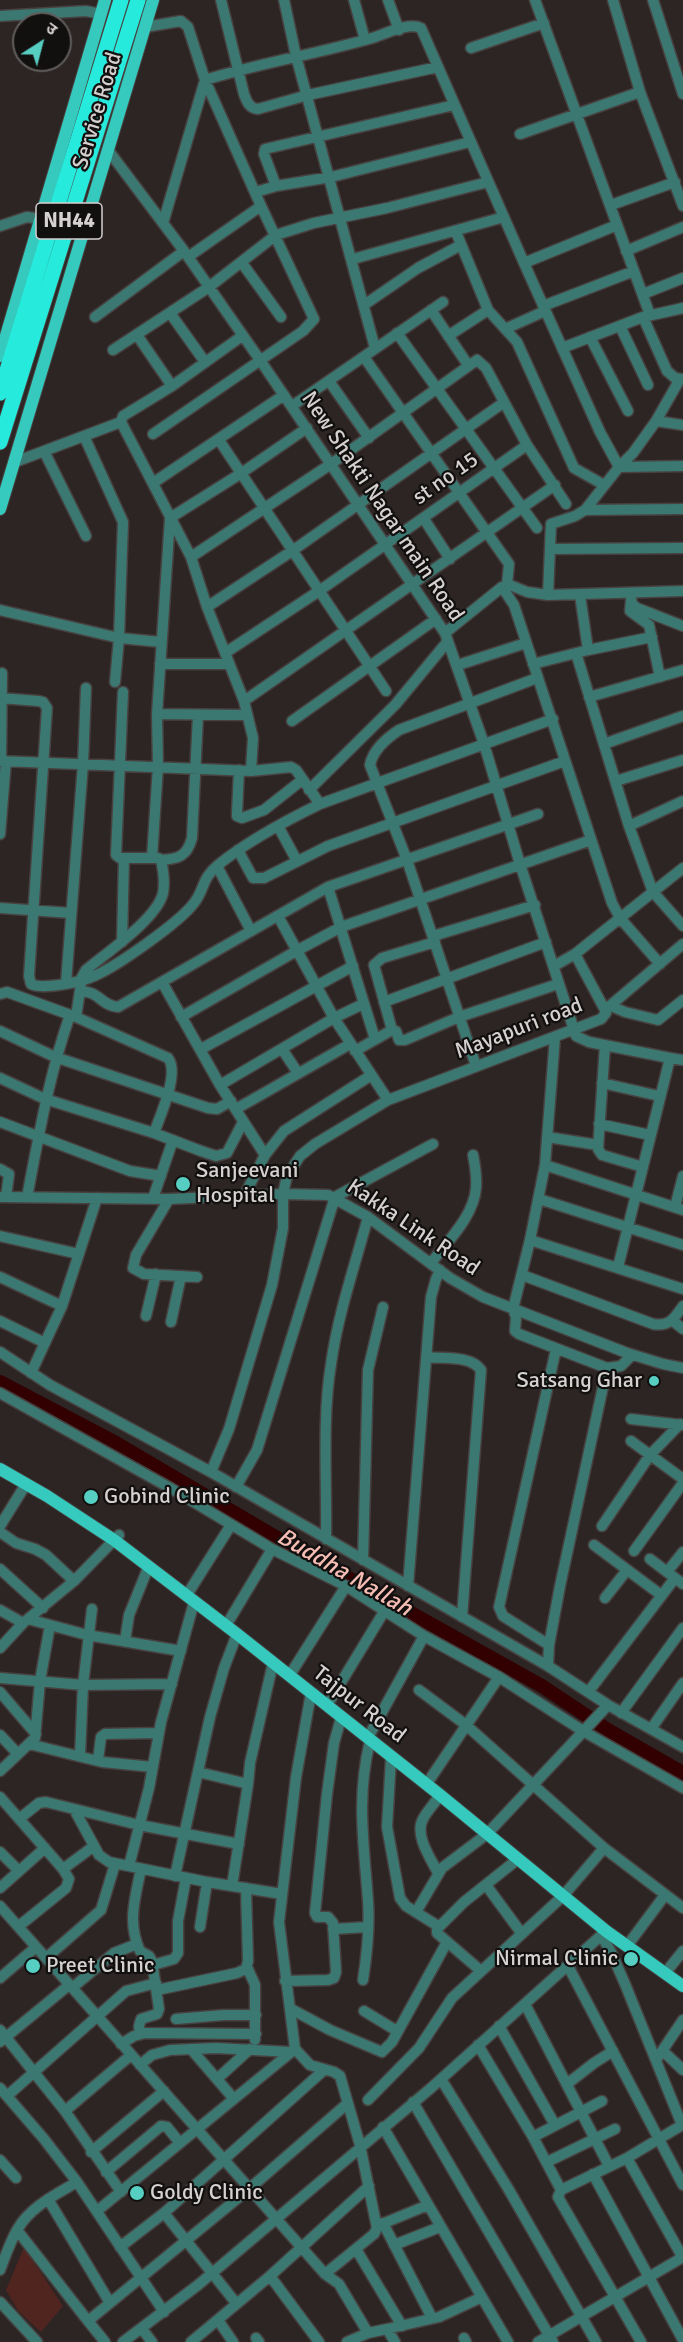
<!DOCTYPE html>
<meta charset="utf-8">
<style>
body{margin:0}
#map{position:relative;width:683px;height:2342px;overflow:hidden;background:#2c2524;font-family:Signika,"Noto Sans Devanagari",sans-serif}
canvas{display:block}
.north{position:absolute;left:12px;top:12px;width:60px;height:60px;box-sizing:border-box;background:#120f0f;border:2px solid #605d5c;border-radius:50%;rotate:36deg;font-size:16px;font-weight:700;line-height:24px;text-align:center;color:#d5d1d0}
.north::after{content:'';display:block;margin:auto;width:21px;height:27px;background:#57cec2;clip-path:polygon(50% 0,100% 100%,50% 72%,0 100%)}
</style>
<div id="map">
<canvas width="683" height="2342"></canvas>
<div class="north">उ</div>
</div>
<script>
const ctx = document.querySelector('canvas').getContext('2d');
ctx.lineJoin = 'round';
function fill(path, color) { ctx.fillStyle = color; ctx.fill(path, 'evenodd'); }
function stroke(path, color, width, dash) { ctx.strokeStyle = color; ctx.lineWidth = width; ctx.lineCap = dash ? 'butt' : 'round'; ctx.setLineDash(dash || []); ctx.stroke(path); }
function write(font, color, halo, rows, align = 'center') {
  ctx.font = font + ' Signika,sans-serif'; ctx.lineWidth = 4.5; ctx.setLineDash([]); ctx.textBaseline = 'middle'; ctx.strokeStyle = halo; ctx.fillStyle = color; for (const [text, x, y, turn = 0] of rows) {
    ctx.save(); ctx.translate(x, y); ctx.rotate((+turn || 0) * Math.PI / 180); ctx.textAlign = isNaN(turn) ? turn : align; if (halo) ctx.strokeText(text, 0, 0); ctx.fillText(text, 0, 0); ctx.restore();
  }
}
const green = new Path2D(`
 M24 2247 63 2306 41 2332 18 2311 6 2290Z`);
const river = new Path2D(`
 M0 1382 116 1443 284 1542 542 1686 608 1730 683 1773`);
const minor = new Path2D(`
 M221 0 244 94C247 102 249 108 258 109L308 95 438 67
 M284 0 296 56 375 348
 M354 0 365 40
 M388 0 399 30
 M535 0 650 315
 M613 0 640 92 683 206
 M653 0 683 94
 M0 16 86 11 101 14
 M145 27 181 21 188 27 205 80 261 206 314 319 303 331 153 434
 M471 48 544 23
 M520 134 640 92
 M108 150 184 251 260 360 445 633 484 744 520 864 576 1036 589 1042 670 1058 618 1267
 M276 186 264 154 265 149 454 105
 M256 192 276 186 331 177 470 142
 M611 205 675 182
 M163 223 205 80C260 63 317 54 372 38 385 34 408 22 421 28L524 263 600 432 619 467
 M0 226 27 217 41 219
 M456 232 488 310 517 342 574 468 604 485
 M626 251 683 227
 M188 257 261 206
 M353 259 504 217
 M242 263 281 317
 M524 263 617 225
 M643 294 683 278
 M364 305 418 268 461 245
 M543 306 634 271
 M431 310 468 365
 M170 313 205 362
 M95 317 184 251
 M643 317 667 371 675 378 683 379
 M620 326 648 385
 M505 329 545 311
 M397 333 537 528
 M137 335 172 386
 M242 336 172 386 123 416 121 422 191 557 207 607 244 701 253 738 251 771
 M448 336 488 310
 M590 337 628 411
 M562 348 643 317 683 308
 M113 350 209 287 276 235 314 223 387 208 488 182
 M364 357 509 564 507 585
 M329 381 369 438
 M292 406 443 302
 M656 421 683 425
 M84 436 123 522 119 638 115 682
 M219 440 386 691
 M44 451 86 536
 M15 462 121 422
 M619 467 683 466
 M153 483 284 395
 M585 510 683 509
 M424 519 450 559
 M550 549 683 548
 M191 557 331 464 477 360 486 368 527 445 566 504
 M502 587 510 585 527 592 548 595 683 591
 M548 595 551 524 575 516 585 510 619 467 633 453 656 421 680 379
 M580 595 588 650
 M631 597 632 604 637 608 683 626
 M631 600 630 611 649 625 660 677
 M207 607 292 551 503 403
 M0 610 119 638 161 642
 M445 633 502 587 514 605 612 903 620 918 660 964
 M225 653 319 591 527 445
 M576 653 629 826 653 892 683 926
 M160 664H229
 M533 664 588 650 652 637
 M458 665 526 643
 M589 697 683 670
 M0 698 38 701 43 702 47 708 29 976 31 984C42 990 82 982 94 976 116 967 180 922 194 903 205 889 201 879 218 865 249 840 285 821 320 804L553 719
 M244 701 555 485
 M157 714 247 715
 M292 721 436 619
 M604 744 683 716
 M0 761 251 771 291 767 296 770 320 804
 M1 761 2 673
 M239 770 237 813V816L242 818 264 810 302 780
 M616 781 683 760
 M309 790 395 705 448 641
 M278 826 297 861
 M629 826 683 801
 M0 834 6 761
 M238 850 253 878H264L328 846 565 761
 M152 858 158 766 157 714 170 518 240 474 307 428
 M161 860C179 859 187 856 192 838L198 715
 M217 866 251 931
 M328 887 375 1039
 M0 908 71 913
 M278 916 334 1018 388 1100
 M433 936 535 905
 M122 942 124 858
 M554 966 575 954
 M162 982 220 1085 265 1155
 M66 983 83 764 86 688
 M80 992C99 990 101 1006 118 1007L328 887 538 814
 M0 994 7 992 76 1017 168 1058C180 1073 160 1116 154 1133
 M384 1002 546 942
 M611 1006 625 1012 658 1020 683 1000
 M605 1010 683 944
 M76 1017 82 977 86 970C106 953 157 919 163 893 165 883 163 869 161 860L158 858H120L116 855 123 692
 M181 1017 298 950 341 927 591 840
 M392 1030 374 965 382 958 435 942
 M0 1031 55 1057 208 1108 217 1109 231 1101
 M555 1037 545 1165 530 1240 513 1309 516 1317 515 1331 519 1334 607 1368 621 1366 632 1355
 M605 1045 598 1149 602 1155 643 1167
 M201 1049 353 966
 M282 1049 298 1073
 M355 1051 392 1030 396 1031 399 1040H405L459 1017 558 984
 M670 1058 683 1060
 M476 1066 407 860 370 765C373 749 387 738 399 730L537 678
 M0 1078 45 1099 154 1133 201 1151 216 1156 227 1153 243 1122
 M602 1083 659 1096
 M220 1085 334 1018 363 1004
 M236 1109 350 1044
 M0 1122 130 1171 161 1176
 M599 1124 650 1135
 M547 1137 598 1145
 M545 1165 683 1210
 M0 1169 9 1174 6 1197
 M244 1196 265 1155 284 1131 370 1076
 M0 1197 169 1199 283 1194 328 1195 368 1217 450 1278 483 1297 627 1353 663 1364 683 1368
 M27 1197C39 1135 49 1075 70 1015
 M153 1198 173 1140
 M169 1199 136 1255 133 1268 144 1274 197 1277
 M539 1199 683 1245
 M675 1207 683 1176
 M0 1236 79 1254
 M530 1240 683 1289
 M431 1263C447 1242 474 1216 476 1188 477 1177 475 1165 473 1155
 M522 1275 653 1324C669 1327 674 1319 683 1306
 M0 1277 62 1306
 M146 1316 156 1274
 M0 1321 45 1343
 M673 1321 683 1329
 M171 1322 181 1276
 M0 1352 50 1385 211 1472 548 1666 608 1705 683 1747
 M427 1357C444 1359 471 1355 481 1370L462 1617
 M31 1373 62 1306 97 1198
 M0 1393 172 1489 272 1549 346 1586 424 1636 499 1677 583 1731 683 1788
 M631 1419 683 1425
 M631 1441 683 1479
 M211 1472 229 1429 272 1285 283 1228V1194L287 1176 300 1156 315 1144 388 1100 601 1019 606 1013 605 1010 575 954 683 868
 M236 1487 257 1450 335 1197 433 1144
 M0 1526 26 1484
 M602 1526 650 1455 680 1424
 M0 1532 16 1543 35 1549 46 1555 74 1581
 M326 1539C327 1483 322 1418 331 1364 338 1314 355 1265 368 1217
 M594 1545 661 1595
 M634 1551 683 1483
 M650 1559 683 1584
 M363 1560 368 1370 383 1307
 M0 1569 43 1608
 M667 1572 683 1552
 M408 1586 431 1297 436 1279 440 1270
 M190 1590 231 1525
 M605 1598 627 1570
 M0 1610 23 1623 74 1581 119 1535
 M28 1619 87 1635 181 1651
 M230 1619 272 1549
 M125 1641 129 1615 148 1568
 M549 1645 503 1616 499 1607 556 1349
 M0 1648 23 1623
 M548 1666 549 1645 560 1586 607 1368
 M293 1670 346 1586
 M0 1678 83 1685 172 1684
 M419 1690 466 1725 604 1848 683 1908
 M589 1691 675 1578
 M0 1692 36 1734
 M311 1693 296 1777 279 1922 295 2049 310 2065 334 2072 340 2076 360 2145 377 2228 374 2234 325 2274
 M331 1699 385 1610
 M621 1713 683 1628
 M651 1729 683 1683
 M371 1732 424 1636
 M0 1735 18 1754
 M29 1744 102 1762 153 1767
 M80 1756 83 1685 92 1609
 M391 1758 387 1827 400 1898 406 1906 438 1926
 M98 1760 101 1737 105 1734 159 1733
 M0 1771 35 1738 40 1681 50 1625
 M198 1772 248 1784 232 1886
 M430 1779 499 1677
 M248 1784 250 1763 273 1663
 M0 1797 63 1869 69 1879 66 1888 19 1926
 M74 1809 99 1855 109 1862 207 1882 282 1894
 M19 1819 39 1803 46 1802 139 1825 239 1844
 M0 1852 19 1871
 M129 1866 149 1788 161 1722 194 1602
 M63 1869 94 1846
 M438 1873C431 1859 414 1835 423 1819 427 1811 435 1803 440 1795
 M175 1876 210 1717 224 1668 237 1634
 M486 1885 522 1934
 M0 1888 45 1848
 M0 1906 325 2274 339 2284 368 2333
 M416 1912 442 1868 487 1834 608 1705
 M200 1927 207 1882
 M333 1929 368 1927
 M602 1937 611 1952 625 1984 682 2125 627 2158 561 2190 558 2197 641 2342
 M627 1946 665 1895
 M46 1958 101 1910 115 1864
 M153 1965 174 1959 178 1953V1921L186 1878
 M568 1966 683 2185
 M247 1967 255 1985V2040
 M670 1967 683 1951
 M481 1971 437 1933V1929L464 1902 518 1859
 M0 1978 36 1947
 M363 1980C367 1954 370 1928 368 1901 364 1844 356 1798 370 1741
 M285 1981 328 1980 334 1978 336 1972 333 1923 328 1917H317L315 1913 327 1794 334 1743 341 1718
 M72 1988 114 1953 137 1944
 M157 1990 237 1973 246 1969 248 1961 246 1888
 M525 2004 609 2166
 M291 2009 330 2030 382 2052 392 2042 447 1942
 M364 2011 397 2031
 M176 2019 224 2015H256
 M499 2026 555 2125
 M0 2030 65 2111 121 2192
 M140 2034 139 2026 141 2019 157 2014 159 2009 152 1961 149 1956 140 1951C127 1923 135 1898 141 1869
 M0 2042 69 1985
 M121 2044 134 2036 145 2033 256 2034
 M478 2045 533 2137 561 2190
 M191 2049 234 2099
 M663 2051 683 2070
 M656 2060 683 2020
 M140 2065 152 2055 170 2050 216 2048 291 2052
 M217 2079 250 2049
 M441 2079 509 2190 596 2342
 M567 2084 594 2063 613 2051
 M0 2088 44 2139 77 2182 164 2312
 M7 2096 126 1991 156 1983
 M368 2100 419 2048 452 1998 563 1896 604 1848
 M413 2102 553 2342
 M65 2111 131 2055
 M383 2127 508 2342
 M533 2137 602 2101
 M91 2152 164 2091
 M627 2158 683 2258
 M0 2160 16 2178
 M547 2162 615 2129
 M106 2172 161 2126 167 2127 180 2143
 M593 2174 683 2340
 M48 2199 110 2303
 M97 2211 295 2049
 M164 2213 236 2303
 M383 2223 432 2318
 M377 2226 428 2205
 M17 2230 88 2321
 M394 2245 440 2227
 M120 2247 164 2213 324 2070
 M356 2249 402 2326
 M0 2270C5 2257 10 2242 17 2230 30 2207 55 2195 77 2182
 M270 2276 369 2186
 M0 2302 37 2342
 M218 2320 233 2342
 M142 2329 152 2342
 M256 2338 259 2342
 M464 2338 466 2342
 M105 2342 88 2321 249 2189 348 2103
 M123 2342 198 2285 431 2088 606 1931
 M191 2342 270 2276 319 2342
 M347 2342 368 2333 387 2329
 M395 2342 387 2329 439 2317 482 2297
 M538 2342 683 2257`);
const major = new Path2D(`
 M0 356 105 0
 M0 509 153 0
 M0 1469 47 1496 114 1540 237 1634 440 1795 606 1931 683 1986`);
const highway = new Path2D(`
 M0 393 121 0
 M0 442 138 0`);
const markers = [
 [183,1184,8,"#57cec2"],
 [654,1381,6,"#57cec2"],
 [91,1497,8,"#57cec2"],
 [631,1959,8,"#57cec2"],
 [33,1966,8,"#57cec2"],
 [137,2193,8,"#57cec2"]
];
const shields = [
 [69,221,66]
];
const shieldNames = [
 ["NH44",69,221]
];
const streetNames = [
 ["Service Road",98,111,-73],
 ["st no 15",446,479,-35],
 ["New Shakti Nagar main Road",382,507,56],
 ["Mayapuri road",519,1029,-21],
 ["Kakka Link Road",413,1228,34],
 ["Tajpur Road",359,1705,38]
];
const poiNames = [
 ["Sanjeevani",196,1171],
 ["Hospital",196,1196],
 ["Satsang Ghar",642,1381,"right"],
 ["Gobind Clinic",104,1497],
 ["Nirmal Clinic",618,1959,"right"],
 ["Preet Clinic",46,1966],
 ["Goldy Clinic",150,2193]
];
const waterNames = [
 ["Buddha Nallah",344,1573,30]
];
fill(green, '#50241f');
stroke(river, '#320000', 14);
stroke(minor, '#474140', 13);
stroke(major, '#474140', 14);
stroke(highway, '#474140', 17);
stroke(minor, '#3b7872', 10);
stroke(major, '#35cabd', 12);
stroke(highway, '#26eadb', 15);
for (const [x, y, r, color] of markers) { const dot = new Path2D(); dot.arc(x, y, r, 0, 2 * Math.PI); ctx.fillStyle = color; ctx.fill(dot); stroke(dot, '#120f0f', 2); }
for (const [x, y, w] of shields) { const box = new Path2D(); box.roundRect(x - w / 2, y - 18, w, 36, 4.5); ctx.fillStyle = '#120f0f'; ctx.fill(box); stroke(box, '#d5d1d0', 1.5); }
write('bold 21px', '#d5d1d0', null, shieldNames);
write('22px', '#d5d1d0', '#120f0f', streetNames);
write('22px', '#d5d1d0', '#120f0f', poiNames, 'left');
write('italic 24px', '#f5bcb3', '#120f0f', waterNames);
</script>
